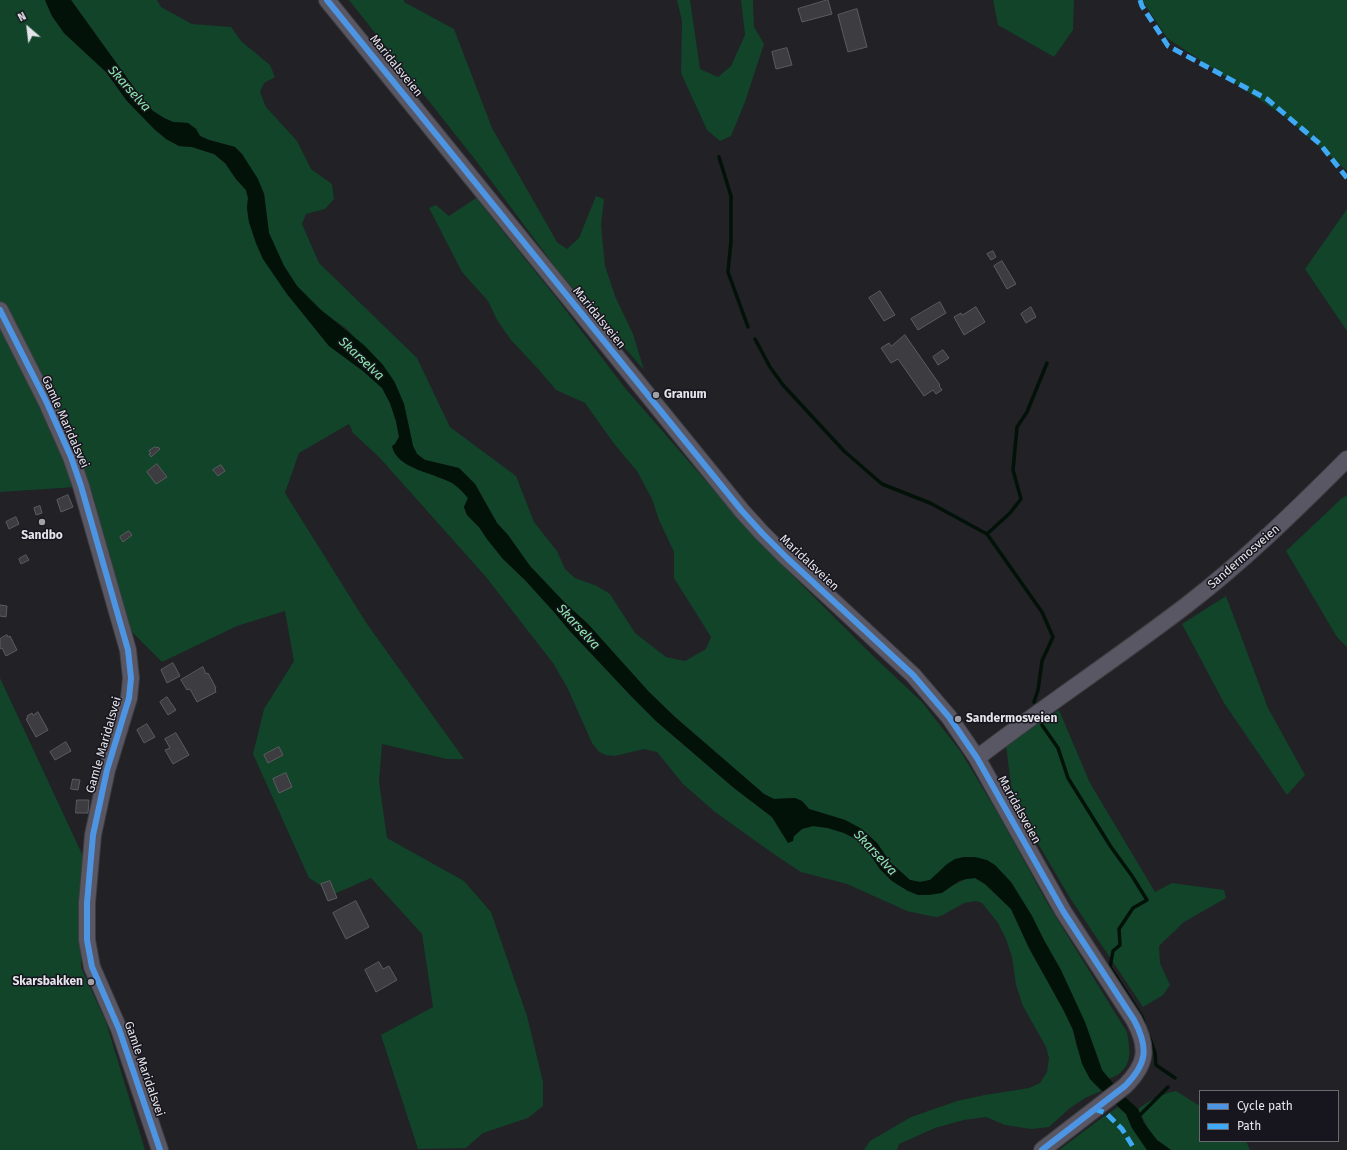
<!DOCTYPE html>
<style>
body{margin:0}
#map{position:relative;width:1347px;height:1150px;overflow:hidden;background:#212126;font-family:"Fira Sans",sans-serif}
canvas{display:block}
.legend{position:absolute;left:1199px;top:1090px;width:140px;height:52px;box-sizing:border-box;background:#17161e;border:1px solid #696870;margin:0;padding:5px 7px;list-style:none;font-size:12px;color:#e5e4eb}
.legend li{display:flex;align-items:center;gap:8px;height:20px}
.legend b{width:20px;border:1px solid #696870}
.north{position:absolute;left:8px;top:8px;width:40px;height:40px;-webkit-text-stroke:3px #17161e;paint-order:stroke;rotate:332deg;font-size:11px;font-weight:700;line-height:16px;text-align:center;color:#e5e4eb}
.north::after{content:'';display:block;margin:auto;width:14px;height:18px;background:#e5e4eb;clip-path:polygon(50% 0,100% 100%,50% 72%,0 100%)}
</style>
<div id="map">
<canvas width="1347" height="1150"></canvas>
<ul class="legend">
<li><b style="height:5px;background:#4d94e3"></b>Cycle path</li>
<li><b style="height:5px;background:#3fa9f5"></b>Path</li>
</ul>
<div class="north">N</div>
</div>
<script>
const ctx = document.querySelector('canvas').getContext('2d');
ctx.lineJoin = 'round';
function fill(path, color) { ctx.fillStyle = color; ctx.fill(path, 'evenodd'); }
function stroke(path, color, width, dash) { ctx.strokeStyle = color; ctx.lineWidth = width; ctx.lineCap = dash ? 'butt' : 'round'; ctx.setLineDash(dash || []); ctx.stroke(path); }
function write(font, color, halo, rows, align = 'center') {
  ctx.font = font + ' "Fira Sans",sans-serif'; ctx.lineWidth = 3; ctx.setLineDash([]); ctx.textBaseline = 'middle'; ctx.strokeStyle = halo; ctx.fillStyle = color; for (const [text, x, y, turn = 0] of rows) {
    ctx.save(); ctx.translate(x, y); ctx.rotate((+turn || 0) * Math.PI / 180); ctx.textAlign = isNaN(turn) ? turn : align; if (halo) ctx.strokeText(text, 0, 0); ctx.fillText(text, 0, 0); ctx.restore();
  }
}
const green = new Path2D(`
 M0 0H45L52 16 64 33 106 72 127 101 144 118 179 146 192 147 214 154 225 163 236 179 246 190 248 198 247 208 249 222 256 243 263 259 287 294 329 346 363 371 382 388 390 403 396 421 399 437 395 444 437 477 451 482 462 490 468 498 464 507 467 515 479 527 487 539 503 559 525 580 554 612 569 630 632 697 656 721 734 788 772 817 778 826 783 835 794 836 802 829 813 826 828 828 844 833 858 840 867 850 880 869 892 881 908 891 951 886 966 879 975 878 985 884 1011 909 1029 948 1064 1011 1073 1030 1077 1048 1090 1079 1101 1091 1085 1098 1070 1108 1049 1127 1031 1129 1005 1125 986 1117 964 1120 935 1128 899 1144 897 1150H864L870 1141 911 1117 957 1101 985 1095 1029 1088 1040 1083 1047 1072 1049 1058 1046 1047 1023 1006 1016 985 1012 957 1006 939 998 923 982 903 976 901 964 903 943 915 937 917 930 916 907 911 847 884 801 872 778 857 715 812 683 784 657 752 644 749 615 756 606 755 599 752 592 743 568 689 553 663 486 577 379 457 353 433 349 424 299 453 285 493 367 624 464 759H447L382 744 379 782 387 838 464 881 491 912 527 1016 543 1082V1106L528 1118 483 1133 466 1148 418 1149 381 1035 433 1007 422 934 371 878 334 894 309 878 253 754 264 709 294 661 285 611 237 626 162 662 130 630 91 488 76 487 0 492Z
 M71 0H157L161 7 192 24 231 27 241 41 270 65 275 77 264 83 260 92 266 107 297 141 311 169 332 184 334 199 325 209 306 214 302 224 319 263 417 358 450 427 516 476 534 522 557 551 565 569 575 578 597 586 610 594 635 633 666 657 685 661 706 649 711 637 674 578V552L659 520 652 499 637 471 615 445 585 403 556 390 539 370 511 340 497 320 488 301 462 272 429 208 436 205 449 216 476 198 558 300 625 388 717 494 771 554 870 653 922 702 961 752 1000 817 1046 901 1127 1032C1129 1045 1133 1061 1122 1071 1119 1075 1113 1077 1108 1079L1102 1070 1095 1050 1032 916 1011 882 938 873 930 880 920 882 910 880 890 862 877 843 861 829 845 820 809 809 802 801 795 798 774 799 764 794 675 717 649 692 588 624 565 603 530 566 508 535 497 523 475 484 459 468 425 460 417 454 413 446 404 404 394 381 347 329 320 310 297 286 284 266 269 233 264 193 242 154 235 147 209 140 200 136 196 129 188 123 173 122 164 118 153 111 140 96Z
 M349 0H404V2L454 29 492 128 557 242 567 249 579 238 596 196 604 199 601 225 605 266 615 296 633 334 644 370 559 272 477 162Z
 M677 0H690L700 69 718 77 731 66 745 35 741 0H753L754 27 764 44 745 102 731 136 720 141 707 130 681 73 682 21Z
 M993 0H1074L1073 30 1054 57 998 25Z
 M1142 0H1347V171L1287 118 1167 38Z
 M1347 209V331L1305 269Z
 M1347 495V647L1337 637 1286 551 1341 499Z
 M1226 596 1268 708 1305 775 1287 795 1224 703 1182 624Z
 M0 678 82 854 86 866 81 967 106 1022 145 1150H0Z
 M1059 710 1090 783 1155 892 1172 883 1224 890 1226 898 1184 922 1159 946 1160 963 1170 985 1163 995 1143 1007 1070 898 1013 801 1006 745Z
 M1176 1091 1200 1106V1141H1246L1250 1150H1171L1157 1140 1150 1132 1138 1109C1150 1100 1161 1094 1176 1091Z
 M1118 1107 1126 1114 1132 1128 1147 1150H1059L1103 1117Z`);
const water = new Path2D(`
 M45 0H71L140 96 153 111 164 118 173 122 188 123 196 129 200 136 209 140 235 147 242 154 258 179 264 194 269 233 284 266 297 286 320 309 365 346 383 365 394 381 404 404 413 446 417 454 425 460 459 468 475 484 497 523 508 535 530 566 565 603 588 624 649 692 675 717 764 794 774 799 795 798 802 801 809 809 845 820 862 829 877 843 890 862 910 880 920 882 930 880 947 864 955 859 964 857H975L987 860 995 865 1011 882 1032 916 1044 940 1061 970 1085 1022 1102 1070 1124 1096 1138 1109 1144 1123 1157 1140 1171 1150H1147L1132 1128 1126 1114 1090 1079 1082 1064 1073 1030 1064 1011 1029 948 1011 909 985 884 975 878 966 879 959 881 942 893 929 895H918L908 891 892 881 880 869 867 850 858 840 844 833 828 828 813 826 802 829 794 836 793 841 788 843 772 817 734 788 656 721 632 697 569 630 554 612 525 580 503 559 487 539 479 527 467 515 464 507 468 498C463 492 458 487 452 483 435 473 396 469 392 446L395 444 399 437 396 421 390 403 382 388 363 371 329 346 287 294 263 259 256 243 249 222 247 208 248 198 246 190 236 179 225 163 214 154 192 147 179 146 166 139 154 129 127 101 106 72 64 33 52 16Z`);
const stream = new Path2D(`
 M719 157 731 196V241L728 272 748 327
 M755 339 770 367 783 385 844 451 882 484 930 503 987 534 1042 612 1053 637 1042 661 1038 690 1034 702
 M987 534 1010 513 1021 499 1013 470 1017 427 1027 412 1047 363
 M1042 725 1058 748 1068 778 1111 847 1132 876 1147 900 1133 908 1119 929 1120 945 1113 951 1110 967 1142 1017 1144 1023
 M1149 1036 1155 1053 1156 1065 1175 1078
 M1139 1116 1168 1087`);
const building = new Path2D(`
 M828 0 832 14 802 22 798 9Z
 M857 9 867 47 848 52 838 15Z
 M787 48 792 65 776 69 772 52Z
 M993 251 996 257 991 260 987 254Z
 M1002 261 1016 284 1007 289 994 266Z
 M880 291 895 315 884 321 869 298Z
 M940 302 946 313 918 330 911 319Z
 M976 307 985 322 964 335 954 317 961 313 962 315Z
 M1031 307 1036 317 1026 323 1021 314Z
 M905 335 940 385 939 386 942 390 936 394 933 390 924 396 898 359 891 363 881 348 889 343 891 346Z
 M943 350 949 358 938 365 933 357Z
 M155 447 157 448 158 447 160 449 151 457 149 454 151 453 149 451Z
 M157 464 167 477 156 484 147 472Z
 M221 465 225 471 218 476 213 470Z
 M68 495 73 507 61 512 57 500Z
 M40 506 42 513 36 515 34 508Z
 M16 517 19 524 9 529 6 522Z
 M129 531 132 535 123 542 120 537Z
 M26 555 29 560 21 564 19 559Z
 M0 605 7 606 6 617 0 616Z
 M7 635 8 637 10 636 17 650 6 656 2 648 0 649V639Z
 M173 663 180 676 167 683 161 670Z
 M203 667 206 674 208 673 216 688 215 689 216 692 197 702 190 689 187 690 181 680Z
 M167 697 176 710 168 715 160 702Z
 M38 712 48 730 36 737 26 719 28 718 27 716 32 713 33 715Z
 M147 724 155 737 144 743 137 730Z
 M176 733 189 755 173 764 165 750 170 748 165 739Z
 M66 742 71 751 55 760 50 752Z
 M279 747 283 755 268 763 264 755Z
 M286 773 292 787 279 793 273 779Z
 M73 779 80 780 78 790 71 789Z
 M77 800H89L88 813H76Z
 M330 881 337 898 328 901 321 884Z
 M356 901 369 927 346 939 333 913Z
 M379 962 383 969 389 966 397 980 376 992 365 970Z`);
const minor = new Path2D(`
 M327 0 742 511 762 533 787 558 913 675 949 717 977 758 1063 911 1134 1020C1149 1048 1147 1064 1125 1086L1042 1150
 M0 310 47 403 71 457 81 486 128 650 131 678 129 698 107 770 93 835 87 903V940L92 967 119 1029 160 1150
 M977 758C1046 705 1119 657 1188 604 1245 560 1296 510 1347 459`);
const quiet = new Path2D(`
 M1140 0 1142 6 1168 46 1267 99 1320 144 1347 178
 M1094 1109 1106 1113 1122 1129 1135 1150`);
const cycleway = new Path2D(`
 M327 0 742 511 762 533 787 558 913 675 949 717 977 758 1063 911 1134 1020C1149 1048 1147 1064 1125 1086L1042 1150
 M0 310 47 403 71 457 81 486 128 650 131 678 129 698 107 770 93 835 87 903V940L92 967 119 1029 160 1150`);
const markers = [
 [656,395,4,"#a0a0a6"],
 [42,522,4,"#a0a0a6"],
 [958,719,4,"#a0a0a6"],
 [91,982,4,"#a0a0a6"]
];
const streetNames = [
 ["Maridalsveien",396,66,51],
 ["Maridalsveien",599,318,51],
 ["Gamle Maridalsvei",65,422,66],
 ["Sandermosveien",1244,557,-41],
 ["Maridalsveien",809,563,43],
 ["Gamle Maridalsvei",104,745,-74],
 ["Maridalsveien",1019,810,61],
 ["Gamle Maridalsvei",144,1069,71]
];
const poiNames = [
 ["Granum",664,395],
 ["Sandbo",42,536,"center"],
 ["Sandermosveien",966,719],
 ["Skarsbakken",83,982,"right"]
];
const waterNames = [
 ["Skarselva",129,89,48],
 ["Skarselva",361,359,43],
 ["Skarselva",578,627,47],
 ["Skarselva",875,853,47]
];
fill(green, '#114429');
fill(water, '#031208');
stroke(stream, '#031208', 3.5);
fill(building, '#3d3c41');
stroke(building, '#5c5c60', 1);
stroke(minor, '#3d3d41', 18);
stroke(minor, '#595764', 16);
stroke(quiet, '#3fa9f5', 5, [10, 5]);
stroke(cycleway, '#4d94e3', 6);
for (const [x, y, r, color] of markers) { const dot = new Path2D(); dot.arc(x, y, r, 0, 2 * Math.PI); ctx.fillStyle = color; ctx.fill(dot); stroke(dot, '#17161e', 1.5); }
write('12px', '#e5e4eb', '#17161e', streetNames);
write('bold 12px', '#e5e4eb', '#17161e', poiNames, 'left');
write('italic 13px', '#8ce8ad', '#17161e', waterNames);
</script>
